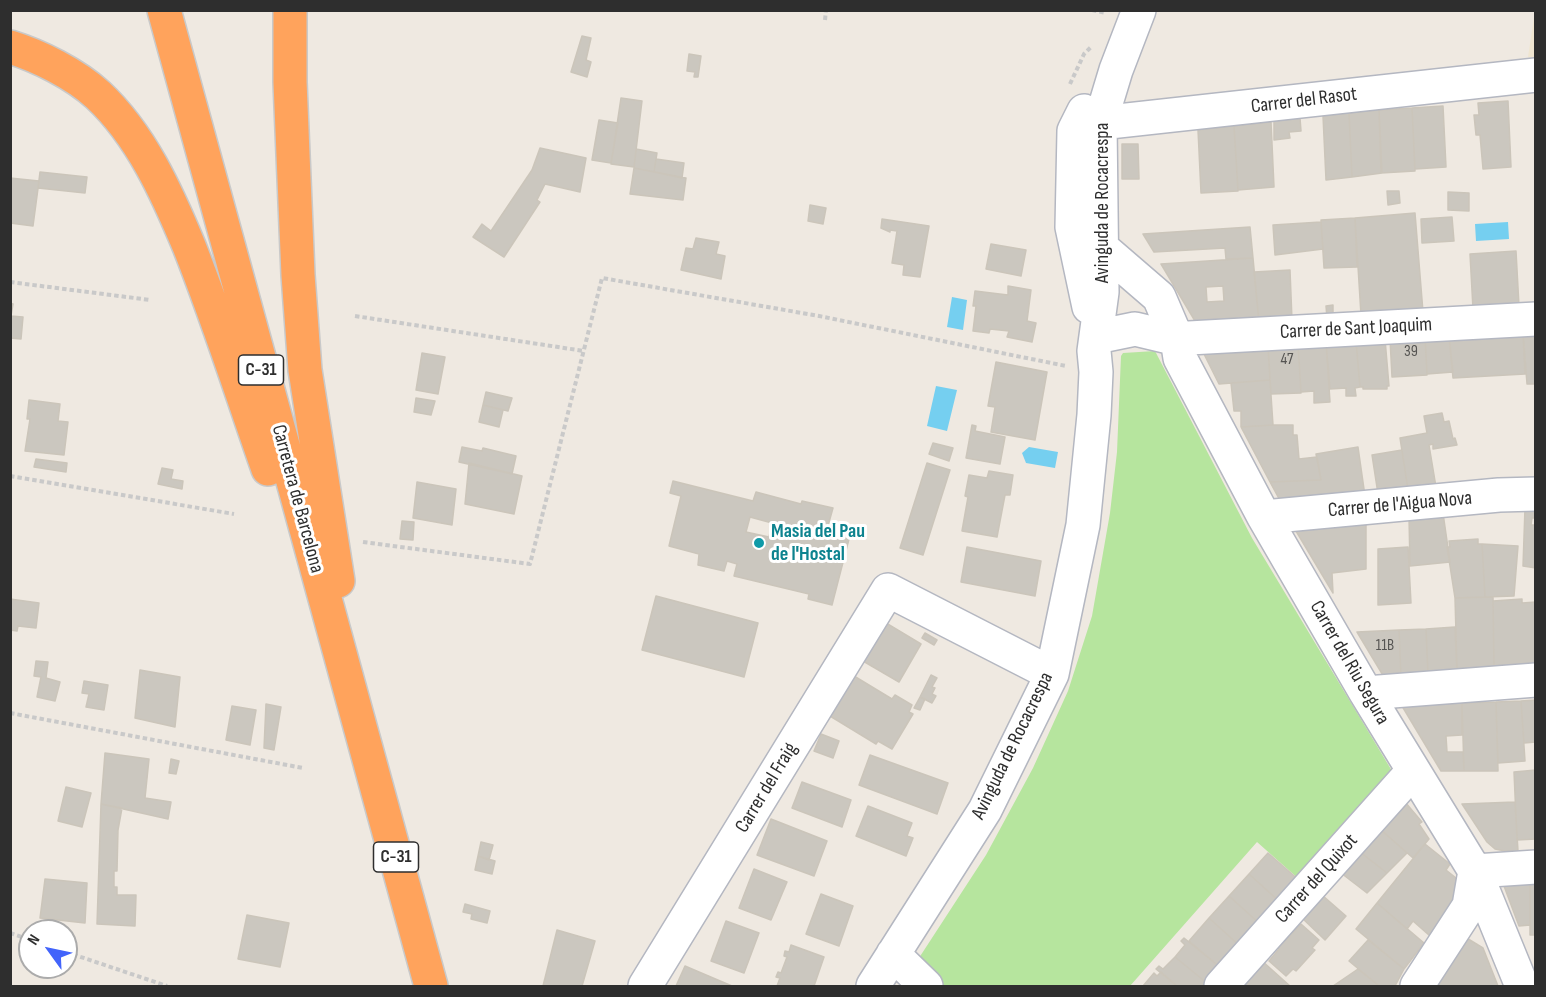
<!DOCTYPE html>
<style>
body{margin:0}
#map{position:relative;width:1546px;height:997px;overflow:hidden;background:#efe9e1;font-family:"Sofia Sans Condensed",sans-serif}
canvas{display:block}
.frame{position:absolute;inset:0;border:12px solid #2e2e2e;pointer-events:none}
.north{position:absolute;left:18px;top:919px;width:60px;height:60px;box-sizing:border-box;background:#fff;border:2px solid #ababab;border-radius:50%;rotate:303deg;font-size:16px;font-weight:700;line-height:24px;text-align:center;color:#2e2e2e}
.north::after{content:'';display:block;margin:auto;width:21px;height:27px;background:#4264fb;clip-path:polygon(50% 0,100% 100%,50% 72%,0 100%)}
</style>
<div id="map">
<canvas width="1546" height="997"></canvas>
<div class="frame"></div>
<div class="north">N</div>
</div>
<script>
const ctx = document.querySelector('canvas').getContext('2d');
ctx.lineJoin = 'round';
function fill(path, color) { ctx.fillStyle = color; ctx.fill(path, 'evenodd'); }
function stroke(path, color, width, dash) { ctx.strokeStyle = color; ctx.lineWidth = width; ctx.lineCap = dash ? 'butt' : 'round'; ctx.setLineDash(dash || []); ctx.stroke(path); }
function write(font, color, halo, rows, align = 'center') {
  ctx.font = font + ' "Sofia Sans Condensed",sans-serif'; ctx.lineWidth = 6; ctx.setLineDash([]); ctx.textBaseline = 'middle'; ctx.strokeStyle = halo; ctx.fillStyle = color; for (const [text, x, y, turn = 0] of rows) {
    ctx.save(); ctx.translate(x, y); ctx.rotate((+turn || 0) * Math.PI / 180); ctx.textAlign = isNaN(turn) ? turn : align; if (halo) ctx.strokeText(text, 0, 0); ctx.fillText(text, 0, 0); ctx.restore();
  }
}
const education = new Path2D(`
 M1535 11V57H1528Z`);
const green = new Path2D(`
 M1155 351 1252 538 1392 771 1301 881 1257 842 1130 986H941L917 961 986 855 1033 768 1068 691 1092 616 1110 513 1117 452 1121 356 1123 353Z`);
const water = new Path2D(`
 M1508 222 1509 239 1476 241 1475 224Z
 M952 297 967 300 963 330 947 327Z
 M936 386 957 390 947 431 927 426Z
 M1029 447 1058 452 1055 468 1026 463 1022 453Z`);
const building = new Path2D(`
 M582 36 591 38 586 60 591 62 587 77 571 72Z
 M689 54 701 56 698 77H694L695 72 687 71Z
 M621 98 642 101 634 167 611 164Z
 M1508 101 1511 167 1483 169 1480 135H1476L1474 115H1479L1478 103Z
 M1443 106 1446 167 1415 169 1412 108Z
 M1412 108 1415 171 1381 173 1379 110Z
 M1379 110 1382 173 1352 177 1349 113Z
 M1349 113 1352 177 1326 180 1323 116Z
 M1300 118 1301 131 1289 132 1290 138 1274 140V121Z
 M599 120 618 123 611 163 592 160Z
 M1271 122 1274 187 1238 190 1234 126Z
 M1234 126 1238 191 1201 193 1198 130Z
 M1122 144H1138L1139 179H1122Z
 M540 148 586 158 580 192 545 184 537 200 540 202 504 257 473 237 482 224 491 231 532 170Z
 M636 149 657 153 654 172 634 168Z
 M656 159 684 163 682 178 654 172Z
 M634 168 686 178 683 200 630 194Z
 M40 172 87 177 85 193 38 188Z
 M10 178 39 181 33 226 10 223Z
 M1387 191H1399L1400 203 1388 205Z
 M1448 192 1469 193V211L1448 210Z
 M810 205 826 208 823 224 808 221Z
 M1415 213 1423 312 1361 315 1355 218Z
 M1452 217 1454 241 1422 243 1421 219Z
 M1355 218 1357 267 1324 268 1321 220Z
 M882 219 929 226 920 277 903 275 904 265 892 263 897 231 890 230V232L881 228Z
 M1321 222 1323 249 1275 255 1273 225Z
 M1250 227 1253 258 1226 259 1225 248 1154 252 1143 234Z
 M696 238 719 242 716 254 725 256 721 279 681 270 686 248 693 249Z
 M991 244 1026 250 1021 276 986 269Z
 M1516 251 1519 306 1473 309 1470 254Z
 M1253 258 1259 322 1198 326 1161 264ZM1223 286 1224 301 1207 302 1206 287Z
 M1290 270 1292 320 1259 322 1254 272Z
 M1008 286 1031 290 1027 321 1036 323 1032 342 1007 337 1009 331 990 329 989 333 973 331 976 306H973L975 291 1008 295Z
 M10 303 13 304 11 316 23 317 21 339 10 338Z
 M1333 305V317L1327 318 1326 306Z
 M1536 331V384H1527L1523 332Z
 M1523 332 1525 374 1453 378 1449 336Z
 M1449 336 1453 372 1427 374 1425 337Z
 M1425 337 1427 375 1392 377 1390 339Z
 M1385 339 1389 386H1387V389H1363V387H1360L1356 341Z
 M1356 341 1360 387 1355 388 1356 396H1346V388L1330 389 1326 342Z
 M1326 342 1330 402 1314 403V391L1301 392 1298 344Z
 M1298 344 1301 393 1271 394 1268 346Z
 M1268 346 1270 380 1219 384 1202 350Z
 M422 353 445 357 438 394 416 390Z
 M996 362 1047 372 1035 440 991 432 995 407 988 406Z
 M1270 380 1273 425 1241 427V411H1234L1231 383Z
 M486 392 512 398 508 411 483 405Z
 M416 398 435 401 431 415 414 412Z
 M29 400 60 404 58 421 68 422 64 455 25 451 30 419H27Z
 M483 405 503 410 499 427 479 422Z
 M1442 413 1444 422 1449 421 1453 439 1455 438 1457 445 1433 449V444L1429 445 1436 487 1408 490 1400 438 1427 433 1424 416Z
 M972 425 976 426 975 431 1005 437 1000 464 966 458Z
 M1273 425H1293V435H1297L1299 459 1317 457 1321 480 1270 482 1241 427Z
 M933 443 953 448 949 461 929 454Z
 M462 447 482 451 483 448 516 456 512 474 459 462Z
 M1358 447 1365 496 1283 506 1270 482 1321 480 1316 454Z
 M1402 450 1408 490 1378 494 1372 455Z
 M36 459 67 463 66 472 34 467Z
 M469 463 522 476 514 514 465 504Z
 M927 463 950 470 923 555 900 548Z
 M162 468 173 470 171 479 183 481 182 489 158 484Z
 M989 471 1013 475 1010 495H1005L997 537 962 531 968 497 965 496 969 475 987 478Z
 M673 481 753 501 756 492 801 504 802 501 833 508 826 533 849 539 832 605 808 599 809 594 734 576 737 564 727 561 724 571 698 565 699 554 669 546 681 496 670 493ZM750 517 772 523 769 537 746 532Z
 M417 482 456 489 452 525 413 518Z
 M1536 507V518H1532L1531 525H1536V568L1523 566 1525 508Z
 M1443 513 1450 562 1410 566 1409 517Z
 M402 521 414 522 413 540 400 539Z
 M1366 521V569L1332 573 1333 593 1296 531Z
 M1478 539V544H1482L1485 597 1455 598 1447 547H1450L1449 541Z
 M1482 544 1518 546 1514 596 1485 597Z
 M967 547 1041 561 1035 596 961 582Z
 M1408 547 1411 603 1378 605V549Z
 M656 596 758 623 744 677 642 650Z
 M1493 597 1494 667 1457 669 1455 598Z
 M10 599 39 603 36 628 18 626 17 631 10 630Z
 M1522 599V603L1536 602V665L1494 667 1493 601Z
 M886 623 921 644 899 682 863 661Z
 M1455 627 1457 674 1428 675 1426 629Z
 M1426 629 1428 675 1401 676 1399 630Z
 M1399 630 1401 676 1384 677 1357 632Z
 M925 633 937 640 934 645 922 638Z
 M36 661 48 662 46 678 60 682 55 701 37 697 41 677 34 676Z
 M140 670 180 677 175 727 135 718Z
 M931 675 937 678 932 687 935 688 932 694 936 696 932 703 920 697Z
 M854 676 892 699 895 695 912 705 909 712 913 714 892 749 878 741 876 744 830 716Z
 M84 681 108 685 104 710 86 707 89 694 82 693Z
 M920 697 925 699 920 710 914 708Z
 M1536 700V742L1524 743 1521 701Z
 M1521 701 1525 761 1498 763 1496 702Z
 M1496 702 1498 771H1464L1462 703Z
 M1462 703V735L1446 736 1447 752H1463L1464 771H1441L1402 706Z
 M266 704 281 707 274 750 264 748Z
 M232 706 256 710 250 745 226 740Z
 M821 734 839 741 833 758 814 751Z
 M105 753 149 759 145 798 171 802 168 819 101 804Z
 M870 755 948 783 937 814 859 785Z
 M171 759 179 761 176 774 169 773Z
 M1536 770V839L1517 840 1514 772Z
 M802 782 851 800 842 827 792 808Z
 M66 787 91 793 82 827 58 821Z
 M1405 802 1422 822 1419 824 1429 839 1413 858 1380 829Z
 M1515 802 1518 851H1505L1495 849 1487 842 1462 804Z
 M101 804 122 808 118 830 117 871H114V887H117V895H136L135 926 97 924Z
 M868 806 912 823 907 836 913 838 906 856 856 836Z
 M771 819 827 841 814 876 757 855Z
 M1380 829 1407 853 1387 873 1360 852Z
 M481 842 493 845 489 860 478 856Z
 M1425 844 1450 864 1446 870 1456 878V902L1430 936 1413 921 1407 929 1377 903Z
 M1360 852 1387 873 1367 893 1341 873Z
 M1268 853 1300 881 1281 903 1249 874Z
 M478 856 495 861 492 874 475 870Z
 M754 869 787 882 771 920 739 908Z
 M1249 874 1281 903 1261 925 1229 896Z
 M1501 878 1530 883V925L1519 926Z
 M45 879 87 883 85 923 40 918Z
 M1530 883H1536V935H1530Z
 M821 894 853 906 839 946 806 934Z
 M1322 895 1346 916 1325 940 1301 917Z
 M1229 896 1261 925 1241 947 1209 918Z
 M1377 903 1424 943 1404 969 1356 929Z
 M465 904 490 911 487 923 471 919 472 914 463 912Z
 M247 915 289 923 280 967 238 959Z
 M1209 918 1241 947 1222 969 1189 941Z
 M726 921 759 933 744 973 711 961Z
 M1301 924 1319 940 1312 948 1315 950 1296 971 1293 969 1286 976 1269 961 1279 949 1278 948Z
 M557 930 595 941 582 986H543Z
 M1460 934 1483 948 1498 986H1426Z
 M1184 938 1222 969 1208 984 1175 957 1185 945 1181 941Z
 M1368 940 1404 969 1395 986H1379L1349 961Z
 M791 945 824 957 814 986H777L780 978 776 977 778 972 781 973 787 957 784 956 785 951 789 952Z
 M1175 957 1208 984 1206 986H1177L1156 969 1159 966 1163 969Z
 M1261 960 1290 986H1243L1240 984Z
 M685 966 699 972 732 986H676Z
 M1358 969 1379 986H1333Z
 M1161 972 1177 986H1143L1154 973 1157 976Z`);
const path = new Path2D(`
 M1092 10 1106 13
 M825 20 826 10
 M1070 84 1084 54 1091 47
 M10 282 150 300
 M355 316 584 351
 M10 476 234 514
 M363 542 530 564 602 278 819 316 1066 366
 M10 713 303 768
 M10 933 30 940
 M66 952 167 986`);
const minor = new Path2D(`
 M1084 111 1074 131 1072 227 1089 307
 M1074 131 1100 123 1536 75
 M1072 227 1101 247 1159 297 1177 339 1180 358 1264 517 1366 693 1475 871 1522 986
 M1096 337 1135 329 1177 339 1189 338 1536 319
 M1264 517 1499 495 1536 494
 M1366 693 1536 680
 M893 954 926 986
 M645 986 888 590 1052 674
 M873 986 985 810 1052 674 1083 525 1094 415 1096 372 1094 351 1102 292 1100 123 1116 70 1139 10
 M1221 986 1413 771
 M1417 986 1469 906 1475 871 1536 867`);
const highway = new Path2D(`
 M164 10 431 986
 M290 10V82L298 275 305 370 338 581
 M10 47C39 56 75 74 98 95 141 135 167 193 189 246 218 319 242 395 268 469`);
const markers = [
 [759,543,6,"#0f9aa8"]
];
const numberNames = [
 ["39",1411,352],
 ["47",1287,360],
 ["11B",1385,646]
];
const shields = [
 [261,370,45],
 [396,857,45]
];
const shieldNames = [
 ["C-31",261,370],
 ["C-31",396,857]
];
const streetNames = [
 ["Carrer del Rasot",1304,101,-7],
 ["Avinguda de Rocacrespa",1103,203,-90],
 ["Carrer de Sant Joaquim",1356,329,-3],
 ["Carretera de Barcelona",297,499,75],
 ["Carrer de l'Aigua Nova",1400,505,-5],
 ["Carrer del Riu Segura",1349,663,60],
 ["Avinguda de Rocacrespa",1013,746,-64],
 ["Carrer del Fraig",767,788,-59],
 ["Carrer del Quixot",1317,879,-48]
];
const cultureNames = [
 ["Masia del Pau",771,532],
 ["de l'Hostal",771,555]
];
fill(education, '#f0e6d1');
fill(green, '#b6e59e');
fill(water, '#75cff0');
fill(building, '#cbc7bf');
stroke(building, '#cbc5ba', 1.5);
stroke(minor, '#b4b7c1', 36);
stroke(highway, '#c9c9c9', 36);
stroke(path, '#c9c9c9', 4, [4.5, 3]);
stroke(minor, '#fff', 33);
stroke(highway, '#ffa35c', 33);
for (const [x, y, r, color] of markers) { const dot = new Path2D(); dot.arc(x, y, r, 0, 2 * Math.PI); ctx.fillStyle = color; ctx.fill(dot); stroke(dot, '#fff', 2); }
write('16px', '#555452', null, numberNames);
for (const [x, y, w] of shields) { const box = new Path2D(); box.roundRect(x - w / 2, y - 15, w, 30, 4.5); ctx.fillStyle = '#fff'; ctx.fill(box); stroke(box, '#2e2e2e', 1.5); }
write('bold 18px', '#2e2e2e', null, shieldNames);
write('20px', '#2e2e2e', '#fff', streetNames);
write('bold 20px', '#0d838f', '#fff', cultureNames, 'left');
</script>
